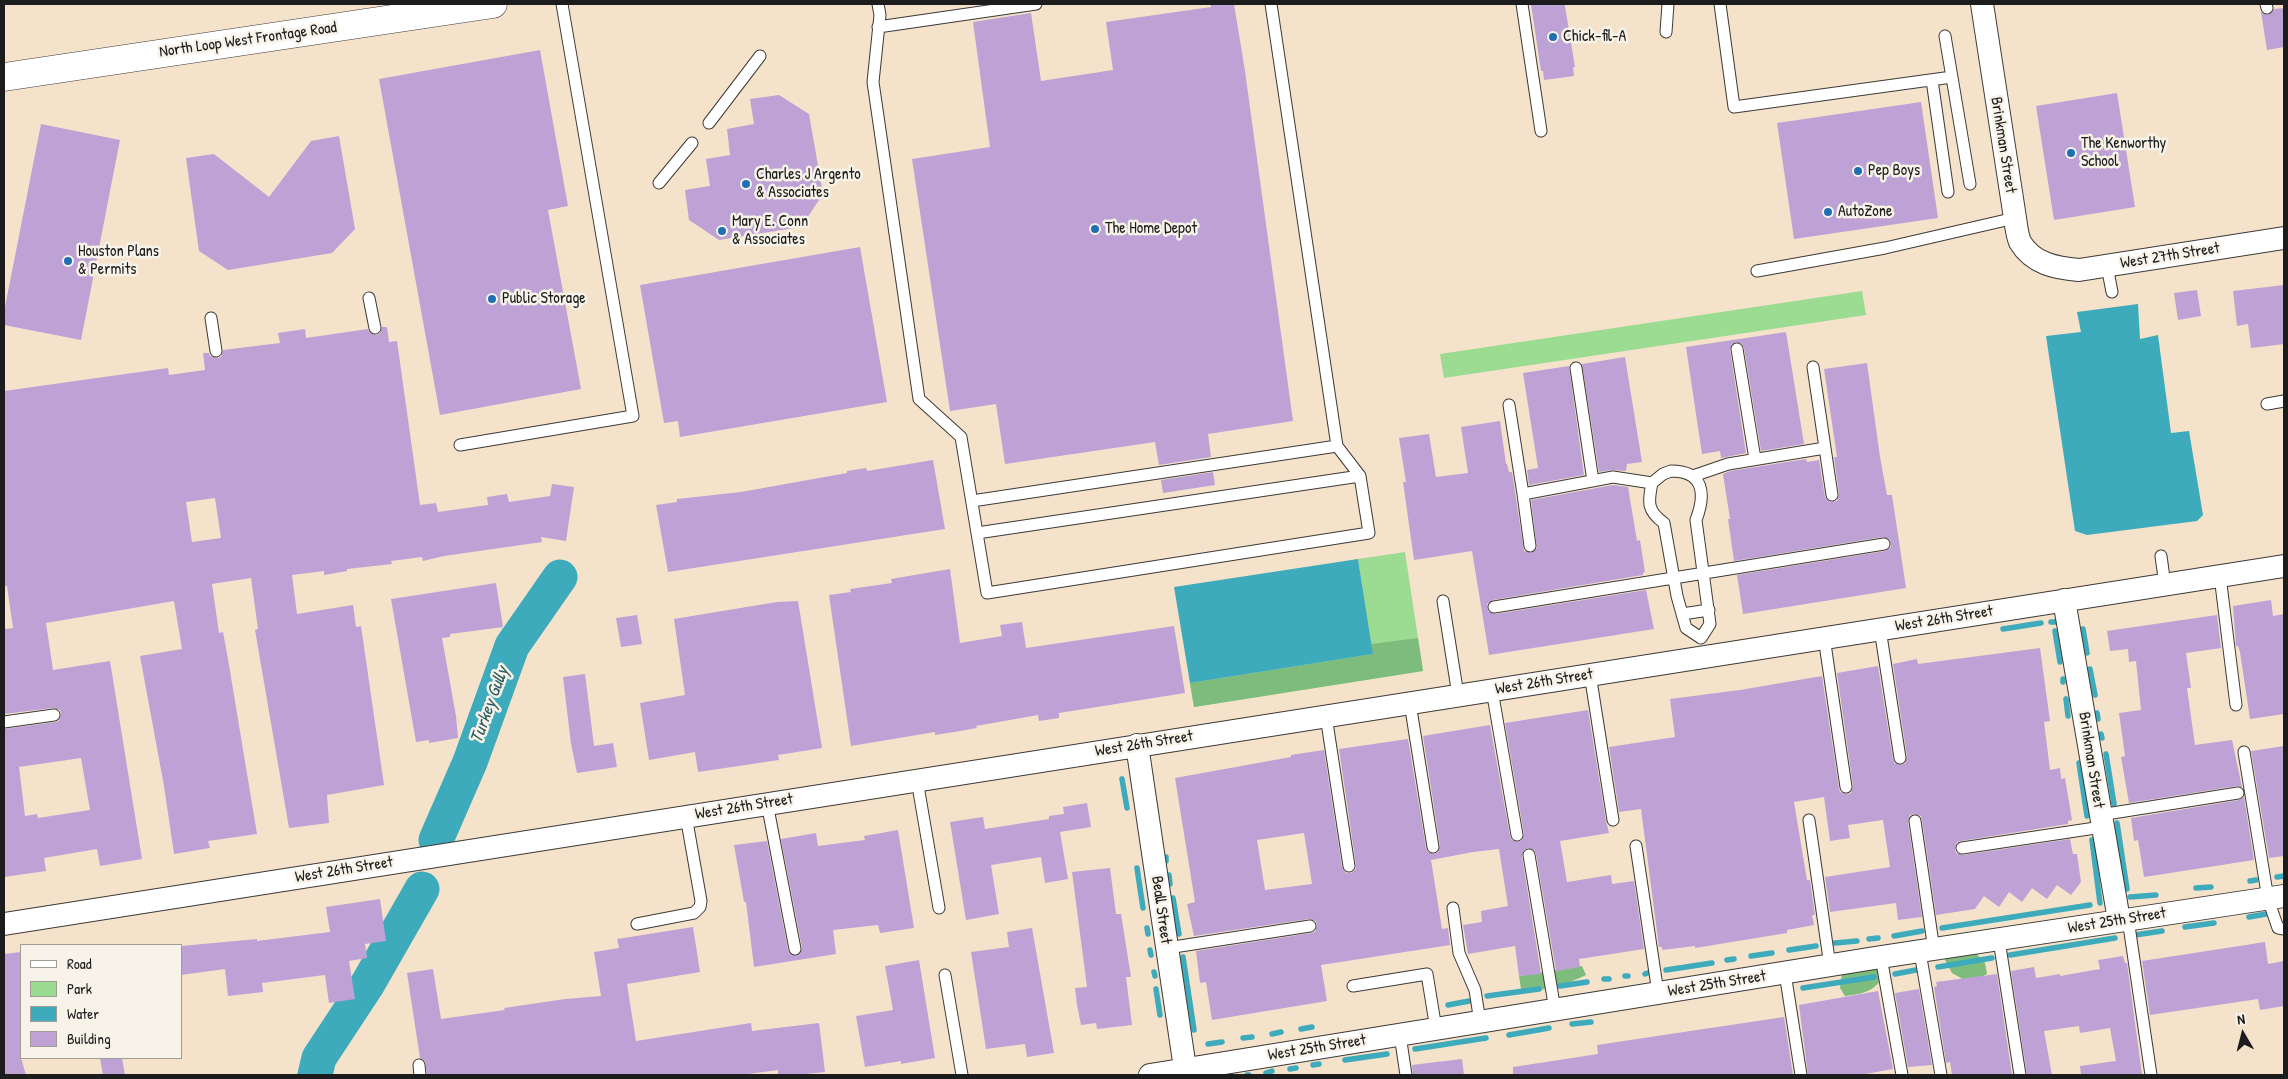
<!DOCTYPE html>
<style>
body{margin:0}
#map{position:relative;width:2288px;height:1079px;overflow:hidden;background:#f5e2cb;font-family:"Patrick Hand",sans-serif}
canvas{display:block}
.frame{position:absolute;inset:0;border:5px solid #1c1c1c;pointer-events:none}
.legend{position:absolute;left:20px;top:944px;width:162px;height:115px;box-sizing:border-box;background:#f7f3e8;border:1px solid #9f9d96;margin:0;padding:6px 9px;list-style:none;font-size:15px;color:#1c1c1c}
.legend li{display:flex;align-items:center;gap:10px;height:25px}
.legend b{width:25px;border:1px solid #9f9d96}
.north{position:absolute;left:2218px;top:1009px;width:50px;height:50px;-webkit-text-stroke:4px #f7f3e8;paint-order:stroke;rotate:352deg;font-size:14px;font-weight:700;line-height:20px;text-align:center;color:#1c1c1c}
.north::after{content:'';display:block;margin:auto;width:18px;height:22px;background:#1c1c1c;clip-path:polygon(50% 0,100% 100%,50% 72%,0 100%)}
</style>
<div id="map">
<canvas width="2288" height="1079"></canvas>
<div class="frame"></div>
<ul class="legend">
<li><b style="height:6px;background:#fff"></b>Road</li>
<li><b style="height:14px;background:#9cdc92"></b>Park</li>
<li><b style="height:14px;background:#3dabbb"></b>Water</li>
<li><b style="height:14px;background:#bea2d6"></b>Building</li>
</ul>
<div class="north">N</div>
</div>
<script>
const ctx = document.querySelector('canvas').getContext('2d');
ctx.lineJoin = 'round';
function fill(path, color) { ctx.fillStyle = color; ctx.fill(path, 'evenodd'); }
function stroke(path, color, width, dash) { ctx.strokeStyle = color; ctx.lineWidth = width; ctx.lineCap = dash ? 'butt' : 'round'; ctx.setLineDash(dash || []); ctx.stroke(path); }
function write(font, color, halo, rows, align = 'center') {
  ctx.font = font + ' "Patrick Hand",sans-serif'; ctx.lineWidth = 5; ctx.setLineDash([]); ctx.textBaseline = 'middle'; ctx.strokeStyle = halo; ctx.fillStyle = color; for (const [text, x, y, turn = 0] of rows) {
    ctx.save(); ctx.translate(x, y); ctx.rotate((+turn || 0) * Math.PI / 180); ctx.textAlign = isNaN(turn) ? turn : align; if (halo) ctx.strokeText(text, 0, 0); ctx.fillText(text, 0, 0); ctx.restore();
  }
}
const green = new Path2D(`
 M1862 291 1866 315 1444 378 1440 354Z
 M1405 552 1423 671 1194 707 1190 683 1373 654 1358 559Z`);
const forest = new Path2D(`
 M1418 638 1423 671 1194 707 1190 683 1373 654 1371 644Z
 M1975 952 1985 963 1987 974 1970 983 1952 973 1943 956Z
 M1582 966 1586 975C1565 985 1544 993 1521 989L1519 976Z
 M1876 968 1881 979C1873 993 1859 994 1845 996L1840 988 1842 972Z`);
const water = new Path2D(`
 M2138 304 2140 339 2158 335 2171 433 2189 431 2203 515 2197 521 2087 535 2075 531 2046 336 2081 332 2077 312Z
 M1358 559 1373 654 1190 683 1174 587Z`);
const stream = new Path2D(`
 M2051 622H2056
 M2003 629 2041 623
 M2083 629 2087 653
 M2055 631 2060 662
 M2090 669 2095 695
 M2063 679V682
 M2066 699 2068 716
 M2097 713 2098 719
 M2101 734 2102 738
 M2106 754 2114 804
 M2079 763 2087 816
 M1122 779 1127 808
 M2117 823 2127 889
 M2092 840 2100 903
 M1166 857V861
 M1137 868 1143 908
 M1169 875 1170 884
 M2277 877 2284 876
 M2250 881 2256 880
 M2196 888 2211 887
 M2130 897 2156 895
 M1173 898 1179 934
 M2249 917 2266 914
 M2185 927 2214 923
 M1147 928 1148 934
 M1942 928 2090 905
 M2135 935 2162 931
 M1894 936 1922 931
 M1869 939 1878 938
 M1835 943 1857 941
 M1150 950 1151 955
 M1789 950 1816 946
 M2010 955 2115 938
 M1751 956 1772 953
 M1183 957 1194 1030
 M1727 960 1734 959
 M1938 967 1992 958
 M1666 970 1712 963
 M1154 972 1155 976
 M1645 974 1650 972
 M1895 974 1916 970
 M1625 976H1628
 M1604 979H1609
 M1560 986 1587 982
 M1803 988 1874 977
 M1156 989 1160 1015
 M1487 996 1539 989
 M1448 1005 1469 1001
 M1572 1024 1591 1022
 M1301 1029 1312 1027
 M1272 1034 1281 1032
 M1509 1035 1549 1028
 M1243 1038 1252 1037
 M1208 1044 1222 1042
 M1415 1049 1486 1038
 M1345 1060 1387 1054
 M1313 1065 1319 1064
 M1290 1069 1296 1068
 M1266 1073 1272 1071
 M1247 1075H1249`);
const river = new Path2D(`
 M436 840 470 762 512 646 560 577
 M315 1075 319 1058 367 985 422 889`);
const building = new Path2D(`
 M1211 4H1234L1245 71 1293 421 1208 434 1211 457 1159 465 1155 442 1005 464 996 404 950 411 912 159 990 147 973 22 1031 13 1041 81 1113 70 1106 22 1211 7Z
 M1531 4H1564L1565 6 1575 67H1573L1574 76 1544 80 1543 71H1541Z
 M2284 8V47L2267 50 2261 12 2268 15 2274 9Z
 M540 50 568 206 548 210 581 389 440 415 379 79Z
 M2117 93 2135 207 2054 220 2036 106Z
 M779 95 809 114 823 194 801 227 719 240 689 220 685 190 710 186 706 159 730 155 727 129 754 124 750 99Z
 M1921 102 1938 218 1794 239 1777 123Z
 M41 124 120 140 81 340 4 325V312Z
 M339 136 355 229 332 253 228 270 199 251 186 158 214 154 269 197 311 141Z
 M860 247 887 402 680 437 678 421 664 423 640 285Z
 M2284 285V344L2251 348 2248 324 2237 326 2233 291Z
 M2197 290 2201 316 2178 320 2174 293Z
 M382 327H387L389 342 397 341 420 505 436 503 438 512 488 505 487 497 507 494 509 502 550 496 552 484 574 487 566 541 541 537 542 542 444 556 423 561 422 557 391 561 392 564 347 569V571L324 575V571L292 575 297 614 353 605 356 627 361 626 384 785 327 795 329 823 289 828 255 630 258 629 251 578 212 584 219 633 223 632 228 659 257 834 208 841 210 848 174 854 164 786 140 656 182 649 174 601 46 623 53 670 110 661 142 859 100 866 97 849 44 858 46 871 4 877V729L55 722 59 721 61 714 60 710 53 708 4 714V629L13 628 7 586H4V391L168 368 169 375 205 370 203 353H209L210 356 217 358 221 357 223 350 280 343 278 333 305 329 306 338 368 329 370 333 376 335 380 333ZM215 498 221 538 192 542 186 502ZM81 758 90 810 38 818 37 814 25 816 19 767Z
 M1786 332 1804 444 1761 451 1744 348 1742 344 1736 342 1732 344 1730 350 1746 453 1721 458 1720 451 1702 454 1686 347Z
 M1625 357 1642 462 1627 464 1626 471 1612 470 1599 472 1582 364Z
 M1867 363 1880 457 1887 495H1892L1906 588 1743 614 1737 575 1885 551 1891 547 1890 540 1883 537 1734 561 1728 519H1730L1723 474 1730 471 1806 459 1807 462 1819 460 1825 497 1830 502 1837 501 1839 494 1834 457H1837L1824 369Z
 M1569 366 1584 475 1529 485 1527 470 1538 468 1523 373Z
 M1500 421 1506 464H1507L1509 472H1512L1524 551 1531 553 1537 548 1531 500 1613 485 1628 487 1637 541 1640 540 1645 572 1643 573V575L1493 600 1487 604 1488 611 1495 614 1646 590 1654 629 1489 655 1472 551 1414 560 1403 482H1406L1399 438 1429 434 1436 477 1468 473 1461 427Z
 M933 460 945 529 668 572 656 505 677 502V499L741 492 847 473V471L866 468 867 471Z
 M1213 472 1215 485 1163 493 1161 480Z
 M950 569 960 643 1002 636 1000 625 1022 622 1026 648 1174 626 1185 693 1059 713V718L1039 721 1038 715 976 726 977 728 954 732 935 735V732L851 746 829 595 851 592 850 589 892 583 891 579Z
 M496 583 503 627 450 634V637L442 638 456 716 458 738 429 743V740L416 742 391 599Z
 M2271 600 2273 616 2284 614V714L2250 719 2240 652 2238 646H2236L2233 606Z
 M798 601 822 748 778 755 779 760 698 772 695 752 649 760 640 703 685 695 674 619 777 602Z
 M637 615 642 644 621 647 616 618Z
 M2217 615 2221 648 2186 653 2191 688H2187L2195 745 2232 740 2242 787 2237 786 2129 803 2121 757 2125 756 2119 713 2141 710 2136 661 2129 662 2128 649 2110 651 2107 631Z
 M2040 648 2050 721 2044 722 2050 770 2060 768 2061 779 2065 778 2072 820 2068 821V824L1961 841 1957 842 1955 849 1956 853 1963 855 2070 839 2073 854H2077L2081 882 2071 895 2057 885 2047 899 2032 888 2022 902 2009 892 1999 907 1984 896 1975 909 1936 915 1922 820 1921 816 1914 814 1910 815 1908 822 1922 917 1898 920 1896 903 1830 912 1825 877 1890 867 1883 820 1848 825 1850 838 1830 841 1824 797 1794 802 1807 880H1810L1815 915H1812L1814 925 1787 930V933L1695 948V946L1662 950V947H1659L1641 809 1619 812 1609 747 1675 737 1670 699 1740 690 1822 676 1839 788 1840 792 1847 794 1851 793 1853 786 1837 673 1878 666 1893 759 1895 763 1901 765 1905 763 1907 757 1893 664 1917 659 1918 664Z
 M585 674 594 746 613 743 617 767 577 773 571 744 563 677Z
 M1588 710 1606 821 1609 833 1560 841 1567 882 1611 875 1612 884 1634 881 1644 949 1579 959 1580 967 1556 971 1536 854 1534 850 1528 848 1524 850 1522 856 1541 974 1519 976 1515 946 1468 954 1463 925 1482 922 1481 911 1508 906 1499 849 1473 852 1431 860 1442 929 1448 928 1450 945 1321 965 1327 1001 1212 1020 1206 982 1200 983 1196 951 1311 933 1315 932 1317 925 1316 921 1309 919 1194 936 1187 904 1195 902 1175 778 1291 757V755L1324 750 1342 867 1346 873H1351L1356 869V865L1339 749 1408 739 1426 848 1428 852 1434 854 1438 852 1440 846 1423 736 1490 725 1510 836 1512 840 1518 842 1522 840 1524 834 1505 723ZM1304 833 1312 884 1265 890 1257 840Z
 M2284 746V856L2269 858 2251 751Z
 M2244 797 2254 860 2144 877 2138 840 2134 841 2131 818 2239 800Z
 M1087 803 1091 827 1060 832 1068 879 1045 883 1041 857 991 865 999 914 966 920 950 822 983 817 985 829 1049 819V816L1064 814 1063 807Z
 M898 830 914 928 880 933 878 925 833 930 836 954 754 967 746 902H744L734 845 767 841 788 950 790 954 796 956 800 954 802 948 781 839 816 833 818 846 865 840 864 836Z
 M1110 868 1116 914H1121L1131 977H1126L1132 1025 1097 1029 1096 1023 1081 1025 1077 1005 1075 988 1087 987 1072 872Z
 M380 899 386 941 365 944 367 958 349 961 355 999 329 1003 325 975 262 983 263 992 228 996 225 969 181 975V946L257 939V941L330 932 326 907Z
 M693 927 700 972 627 984 636 1041 751 1023 752 1031 819 1023 825 1072 796 1075H778V1070L741 1075H427L425 1061 420 1058 407 973 433 969 441 1019 505 1010 504 1008 565 999 601 996 594 952 619 948 617 939Z
 M1032 928 1054 1053 1027 1057 1025 1044 986 1049 971 952 1009 947 1007 932Z
 M2265 942 2268 964 2284 961V1006L2260 1010 2258 999 2150 1015 2142 961Z
 M21 952V1058L26 1075H4V954Z
 M2123 956 2125 963H2127L2142 1075H2081L2080 1066 2116 1061 2110 1028 2080 1033 2079 1026 2044 1031 2052 1075H2027L2011 971 2034 967 2036 978 2060 974V976L2100 969 2098 960Z
 M919 960 935 1058 901 1064V1061L865 1067 856 1016 893 1010 885 966Z
 M1997 974 2012 1075H1952L1950 1062 1946 1063 1934 987 1937 986 1936 982Z
 M1919 989 1932 1065 1908 1067 1895 993Z
 M1878 991 1893 1069 1860 1075H1808L1799 1005Z
 M1784 1017 1793 1075H1513V1067L1598 1054 1597 1045Z
 M100 1058H122L125 1075H103Z
 M1462 1059 1464 1075H1413L1412 1065Z`);
const service = new Path2D(`
 M878 4 880 15 873 82 919 399 961 437 987 593 1369 533 1360 476 1337 446 1271 4
 M1522 4 1541 131
 M1720 4 1734 107 1952 77
 M2266 4 2267 8
 M878 27 1036 4
 M1666 32 1668 4
 M1945 36 1970 184
 M1932 80 1948 192
 M709 123 760 56
 M659 183 692 143
 M2107 266 2112 292
 M1757 271 1885 248 2015 218
 M369 298 375 328
 M211 318 216 351
 M1737 349 1755 459
 M1813 367 1832 495
 M1576 368 1593 481
 M2267 404 2284 401
 M1509 405 1523 494
 M460 445 633 416 562 4
 M1671 471C1704 471 1706 494 1696 520L1710 624 1701 638 1686 628 1677 596 1664 523C1647 511 1648 502 1652 483L1663 474Z
 M1693 476 1728 464 1825 448
 M972 501 1337 446
 M977 533 1360 476
 M1530 546 1523 494 1613 477 1652 483
 M2161 556 2165 585
 M2220 576 2236 705
 M1443 601 1458 695
 M1494 607 1884 544
 M1682 614 1709 610
 M1880 629 1900 758
 M1824 637 1846 787
 M1590 674 1613 820
 M1492 690 1517 835
 M1410 703 1433 847
 M1326 716 1349 866
 M4 722 54 715
 M2244 752 2268 899 2278 928 2284 929
 M917 780 939 908
 M767 803 795 949
 M2100 815 2238 793
 M1809 820 1830 966
 M1915 821 1934 950
 M1636 846 1658 993
 M1962 848 2102 827
 M1529 855 1555 1010
 M1453 908 1459 953 1475 990 1480 1022
 M2128 919 2151 1075
 M637 924 694 913 700 907 701 901 686 816
 M1999 940 2020 1075
 M1167 948 1310 926
 M1920 952 1941 1075
 M1881 957 1902 1075
 M1785 973 1801 1075
 M945 975 962 1075
 M1353 986 1427 974 1436 1029
 M1400 1035 1406 1075
 M419 1065 420 1075`);
const minor = new Path2D(`
 M1982 4 2015 218C2016 225 2017 235 2020 242 2033 264 2056 268 2079 270L2284 238
 M2064 600 2119 920
 M1137 745 1186 1075
 M4 924 2284 566
 M1150 1075 1881 957 2284 896`);
const secondary = new Path2D(`
 M4 77 493 4`);
const markers = [
 [1553,37,5,"#1f6fb2"],
 [2071,153,5,"#1f6fb2"],
 [1858,171,5,"#1f6fb2"],
 [746,184,5,"#1f6fb2"],
 [1828,212,5,"#1f6fb2"],
 [1095,229,5,"#1f6fb2"],
 [722,231,5,"#1f6fb2"],
 [68,261,5,"#1f6fb2"],
 [492,299,5,"#1f6fb2"]
];
const poiNames = [
 ["Chick-fil-A",1563,37],
 ["The Kenworthy",2081,144],
 ["School",2081,162],
 ["Pep Boys",1868,171],
 ["Charles J Argento",756,175],
 ["& Associates",756,193],
 ["AutoZone",1838,212],
 ["Mary E. Conn",732,222],
 ["& Associates",732,240],
 ["The Home Depot",1105,229],
 ["Houston Plans",78,252],
 ["& Permits",78,270],
 ["Public Storage",502,299]
];
const streetNames = [
 ["North Loop West Frontage Road",248,40,-8],
 ["Brinkman Street",2003,145,81],
 ["West 27th Street",2170,256,-9],
 ["West 26th Street",1944,619,-9],
 ["West 26th Street",1544,682,-9],
 ["West 26th Street",1144,744,-9],
 ["Brinkman Street",2091,760,81],
 ["West 26th Street",744,807,-9],
 ["West 26th Street",344,870,-9],
 ["Beall Street",1161,910,82],
 ["West 25th Street",2117,921,-9],
 ["West 25th Street",1717,984,-9],
 ["West 25th Street",1317,1048,-9]
];
const waterNames = [
 ["Turkey Gully",490,705,-70]
];
fill(green, '#9cdc92');
fill(forest, '#7dbc7c');
fill(water, '#3dabbb');
stroke(stream, '#3dabbb', 5.5);
stroke(river, '#3dabbb', 35);
fill(building, '#bea2d6');
stroke(service, '#3d3a36', 13);
stroke(minor, '#3d3a36', 24);
stroke(secondary, '#3d3a36', 29);
stroke(service, '#fff', 11);
stroke(minor, '#fff', 22);
stroke(secondary, '#fff', 28);
for (const [x, y, r, color] of markers) { const dot = new Path2D(); dot.arc(x, y, r, 0, 2 * Math.PI); ctx.fillStyle = color; ctx.fill(dot); stroke(dot, '#f7f3e8', 2); }
write('16px', '#1c1c1c', '#f7f3e8', poiNames, 'left');
write('16px', '#1c1c1c', '#f7f3e8', streetNames);
write('italic 18px', '#2b5c64', '#f7f3e8', waterNames);
</script>
